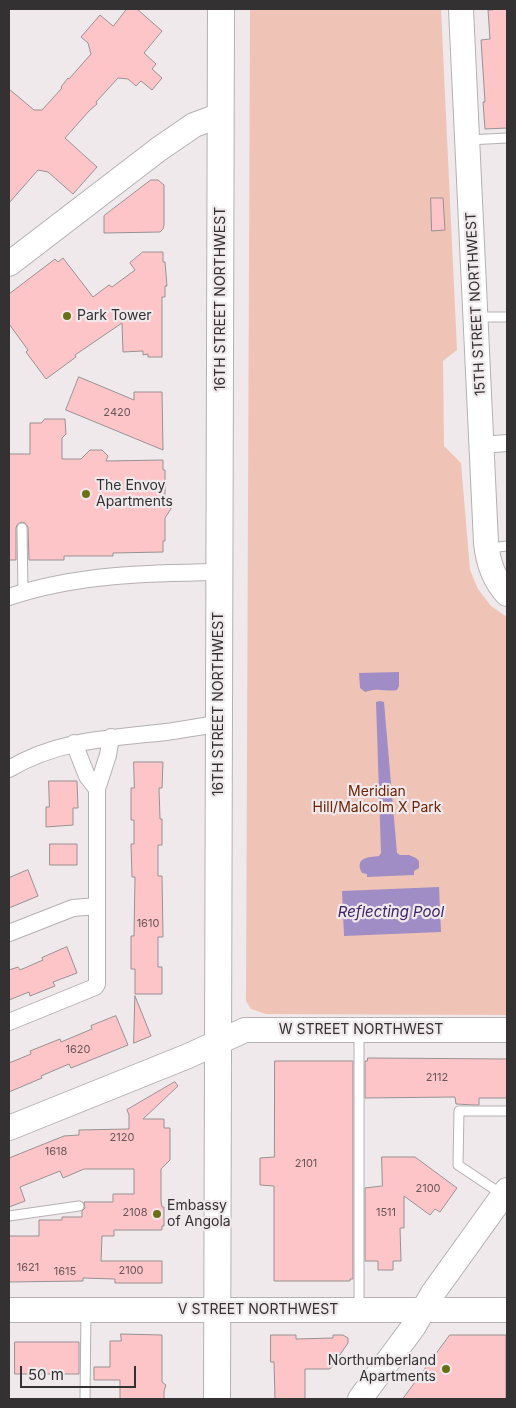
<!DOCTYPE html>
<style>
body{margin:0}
#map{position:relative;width:516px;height:1408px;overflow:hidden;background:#efe9ec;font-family:Inter,sans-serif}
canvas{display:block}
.frame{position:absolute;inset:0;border:10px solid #333132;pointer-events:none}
.scale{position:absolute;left:20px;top:1366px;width:116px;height:22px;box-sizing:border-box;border:2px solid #333132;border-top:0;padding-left:6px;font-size:15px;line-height:18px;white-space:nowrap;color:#333132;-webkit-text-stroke:4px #efe9ec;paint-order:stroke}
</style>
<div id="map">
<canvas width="516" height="1408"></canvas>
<div class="frame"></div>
<div class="scale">50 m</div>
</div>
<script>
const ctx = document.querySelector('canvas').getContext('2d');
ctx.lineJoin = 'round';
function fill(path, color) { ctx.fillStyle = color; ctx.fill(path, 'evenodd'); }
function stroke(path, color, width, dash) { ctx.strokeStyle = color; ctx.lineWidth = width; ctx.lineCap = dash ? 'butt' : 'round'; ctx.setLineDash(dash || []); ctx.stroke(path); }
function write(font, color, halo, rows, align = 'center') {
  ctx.font = font + ' Inter,sans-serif'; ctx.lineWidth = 4.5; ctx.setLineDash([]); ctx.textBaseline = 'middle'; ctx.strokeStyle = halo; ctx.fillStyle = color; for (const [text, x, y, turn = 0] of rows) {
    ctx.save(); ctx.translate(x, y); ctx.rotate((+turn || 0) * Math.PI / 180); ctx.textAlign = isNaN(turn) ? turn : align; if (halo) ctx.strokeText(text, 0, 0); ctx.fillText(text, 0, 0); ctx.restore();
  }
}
const green = new Path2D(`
 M250 9H441L457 350 443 361 444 446 461 463 470 570 478 589 491 606 507 617V1014L506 1015 266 1014 251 1009 246 1001Z`);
const water = new Path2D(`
 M399 672V686L397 690C386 692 378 687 365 692L360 688 359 673Z
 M380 701 384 702 397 853 400 855H409L416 858 419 861V868L414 871V875L367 877V874L362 873C354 858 368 857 379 856L381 853 376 702Z
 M439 887 441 932 344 936 342 891Z`);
const building = new Path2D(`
 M127 9H137L162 31 144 53 156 64 152 69 162 78 152 90 141 81 136 86 128 79 118 78 96 102 97 104 89 111 65 138 97 167 73 194 48 172 38 170 9 203V89L34 110H42L62 88 61 87 68 78 69 79 91 54 88 43 81 37 100 15 113 26Z
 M491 9H507V128L485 129 483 102H485L481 40 490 39 488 10H492Z
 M151 180H158L164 185V225L163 229 160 232 104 233V216Z
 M431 198H443L445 230 432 231Z
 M143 252H163V262H165L167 286H165V297H162V357H148V354L143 355V351L123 352 122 323 75 355 76 357 46 379 26 352 28 350 9 324V294L55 259 58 262 63 258 93 297 109 285 112 287 135 270 130 263Z
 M79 377 134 400V392H162L163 450 66 410Z
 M45 419H65L66 434 62 438V459H81L90 450H102L108 456 106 461 163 460V470H165V496L170 501 172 507 165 518V541H163V552L113 553V556H64V560H29L28 527 25 523 21 522 17 525 16 528V560H9V454H30V423H41Z
 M134 762H163L162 788H159L160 819H162V845H158V876H162L163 937H158V967H162V994H135V969H131V936H134L135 877H132L131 844H134V820H131V788H134Z
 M49 781H77L78 808H73V825L46 827V807H49Z
 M50 844H77V865H50Z
 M28 870 38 896 9 908V878Z
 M67 947 77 973 53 982 55 986 30 996 29 992 9 1000V970L18 967 20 970 43 960 42 958Z
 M135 996 151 1036 134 1043Z
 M116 1016 128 1045 71 1068 69 1064 41 1076 42 1078 9 1092V1063L31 1054 30 1051 60 1039 61 1042 92 1029 91 1026Z
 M368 1058 507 1059V1098H479V1105H475L456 1104 455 1097 365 1098V1061H367Z
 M275 1061H353V1279H350V1281H274V1186L260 1185V1158L274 1157Z
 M175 1082 178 1086 143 1119H164V1128H170V1160L161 1169V1201L162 1207H164V1226H162V1230H114V1236H102L101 1261H162V1283H115V1279L83 1278V1281L9 1282V1236H39V1220H62V1217H82V1211L85 1208 84 1202H113V1194H134V1169H84L63 1178 60 1171 20 1187 25 1201 9 1207V1158L64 1136 79 1135V1130L129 1129V1115L127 1110Z
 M382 1157H415L457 1188 440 1212 435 1209 430 1215 404 1196V1228H400L401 1261H393V1270H378V1261H365V1188L382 1186Z
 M121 1334 162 1335V1382L166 1385 164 1391V1399H120V1380H94V1367H110V1341H121Z
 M271 1335H296V1339L333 1338V1335H343L348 1338V1343L330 1369H305V1399H275L274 1362H271Z
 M450 1335H506V1399H403Z
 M15 1342H79V1374H15Z`);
const lane = new Path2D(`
 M468 140 507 138
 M478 317H507
 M22 528 23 592
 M488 548 507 546
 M359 1030V1310
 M503 1195 458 1165 459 1111H507
 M9 1216 79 1206
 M85 1399 86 1312`);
const street = new Path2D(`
 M482 445 507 443
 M9 597C77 574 149 573 220 572
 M74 743 87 776 97 789
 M9 769C57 740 111 738 166 732 183 730 201 726 219 724
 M9 933 73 908 97 906
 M9 1022 95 987 97 984V789L108 755 111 737`);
const secondary = new Path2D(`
 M461 9 486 543C488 562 493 579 507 594
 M9 264 159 149 194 125 221 115
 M9 1128 188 1056 245 1030H507
 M9 1310H507
 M360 1399 414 1326 433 1293 507 1190`);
const primary = new Path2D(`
 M217 1399 221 9`);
const markers = [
 [67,316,5,"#6b7016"],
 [86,494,5,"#6b7016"],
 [157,1214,5,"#6b7016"],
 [446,1369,5,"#6b7016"]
];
const numberNames = [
 ["2420",117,413],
 ["1610",148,924],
 ["1620",78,1050],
 ["2112",437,1078],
 ["2120",122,1138],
 ["1618",56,1152],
 ["2101",306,1164],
 ["2100",428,1189],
 ["2108",135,1213],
 ["1511",386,1213],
 ["1621",28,1268],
 ["2100",131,1271],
 ["1615",65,1272]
];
const streetNames = [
 ["16TH STREET NORTHWEST",221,299,-90],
 ["15TH STREET NORTHWEST",476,304,-93],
 ["16TH STREET NORTHWEST",219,704,-90],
 ["W STREET NORTHWEST",361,1030],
 ["V STREET NORTHWEST",258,1310]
];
const poiNames = [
 ["Park Tower",77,316],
 ["The Envoy",96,486],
 ["Apartments",96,502],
 ["Embassy",167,1206],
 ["of Angola",167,1222],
 ["Northumberland",436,1361,"right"],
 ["Apartments",436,1377,"right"]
];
const parkNames = [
 ["Meridian",377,792],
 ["Hill/Malcolm X Park",377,808]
];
const waterNames = [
 ["Reflecting Pool",391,912]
];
fill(green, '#efc4b6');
fill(water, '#a08dc5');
fill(building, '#fec5c9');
stroke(building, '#979192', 1);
stroke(lane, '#b5b0b2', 11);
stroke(street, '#b5b0b2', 18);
stroke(secondary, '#b5b0b2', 26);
stroke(primary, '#b5b0b2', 28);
stroke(lane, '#fff', 9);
stroke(street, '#fff', 16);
stroke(secondary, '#fff', 24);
stroke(primary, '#fff', 26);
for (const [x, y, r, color] of markers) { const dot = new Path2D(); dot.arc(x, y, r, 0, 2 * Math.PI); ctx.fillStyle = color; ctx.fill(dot); stroke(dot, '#efe9ec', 2); }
write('11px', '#665658', null, numberNames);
write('14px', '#333132', '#efe9ec', streetNames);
write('14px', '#333132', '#efe9ec', poiNames, 'left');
write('14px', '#6d2205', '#efe9ec', parkNames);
write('italic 15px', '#402467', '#efe9ec', waterNames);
</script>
